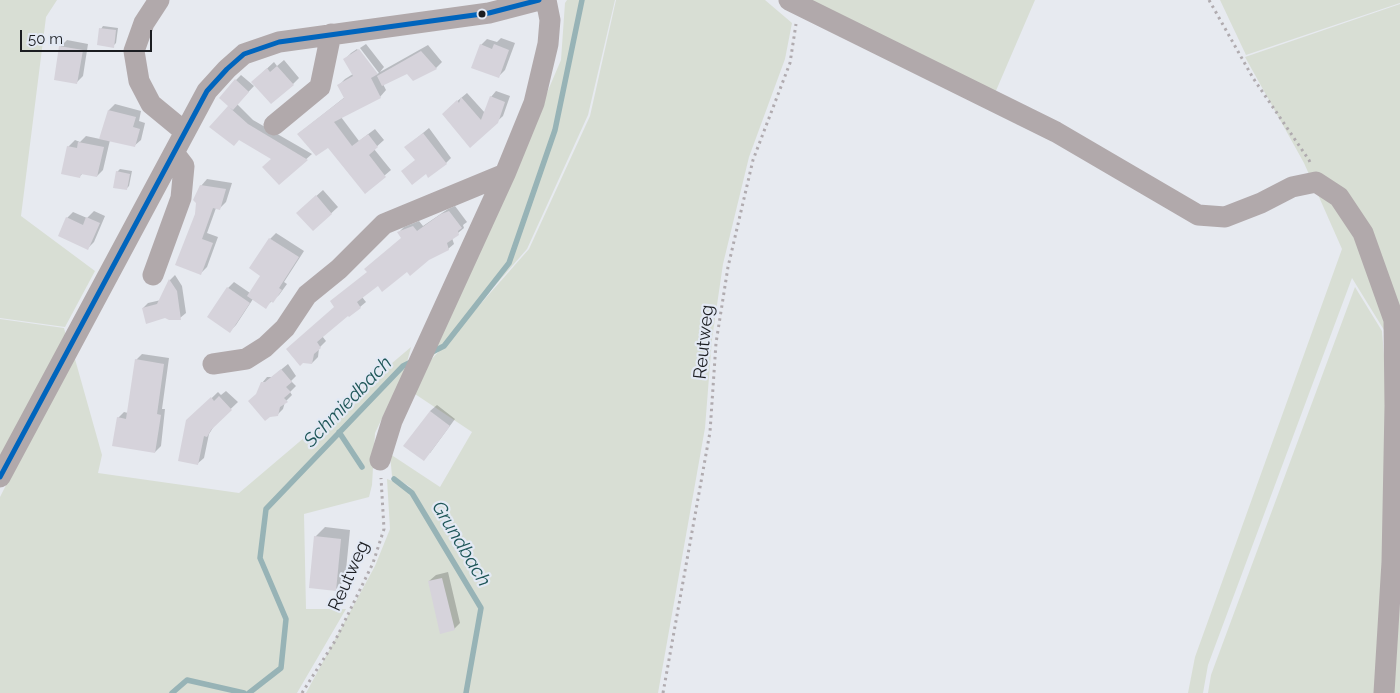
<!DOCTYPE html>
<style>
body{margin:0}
#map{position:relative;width:1400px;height:693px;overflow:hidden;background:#e7eaf0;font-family:Raleway,sans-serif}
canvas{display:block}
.scale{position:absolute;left:20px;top:30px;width:132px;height:22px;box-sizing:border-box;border:2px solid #1b1d21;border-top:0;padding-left:6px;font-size:15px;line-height:18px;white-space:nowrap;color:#1b1d21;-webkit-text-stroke:4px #e3e9f4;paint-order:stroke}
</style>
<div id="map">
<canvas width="1400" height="693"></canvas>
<div class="scale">50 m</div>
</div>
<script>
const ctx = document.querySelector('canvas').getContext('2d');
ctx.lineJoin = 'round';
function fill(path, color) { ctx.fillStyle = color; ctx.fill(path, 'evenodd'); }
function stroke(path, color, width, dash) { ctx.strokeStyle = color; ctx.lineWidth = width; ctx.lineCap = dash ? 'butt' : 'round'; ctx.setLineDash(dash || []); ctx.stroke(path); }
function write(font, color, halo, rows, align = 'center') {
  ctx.font = font + ' Raleway,sans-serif'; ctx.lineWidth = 4.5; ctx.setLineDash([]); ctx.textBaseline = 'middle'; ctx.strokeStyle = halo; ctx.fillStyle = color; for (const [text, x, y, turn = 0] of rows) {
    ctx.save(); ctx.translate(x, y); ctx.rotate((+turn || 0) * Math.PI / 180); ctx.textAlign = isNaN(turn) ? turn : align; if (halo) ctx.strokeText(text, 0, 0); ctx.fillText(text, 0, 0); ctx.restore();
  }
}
const green = new Path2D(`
 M0 0H57L46 17 21 216 95 271 65 327 0 318Z
 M567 0H615L588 115 527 249 430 360 502 198 561 60 565 3Z
 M616 0H765L792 23 785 59 749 157 723 264 712 339 705 428 658 693H306L375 566 390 529 387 479 412 488 392 476 390 454 440 487 472 432 415 394 431 360 529 249 590 116Z
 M805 0H1035L995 93Z
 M1220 0H1400V3L1246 55Z
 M1400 4V356L1352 278 1208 665 1203 693H1188L1195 657 1342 249 1304 163 1245 57Z
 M1355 287 1382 331 1388 404 1377 693H1208L1211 675Z
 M0 319 64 328 66 336 0 458Z
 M411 347 405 370 375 433 372 485 369 497 304 514 306 609H346L297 693H0V497L73 352 102 455 98 473 239 493Z
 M1400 595V693H1393Z`);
const shadow = new Path2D(`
 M103 26 118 28 116 43 113 46 101 29Z
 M501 38 515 43 505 70 499 76 481 45 487 39 497 42Z
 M67 40 88 44 83 76 77 82 60 47Z
 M366 44 384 67 380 72 428 45 442 62 436 68 408 72 383 84 386 90 380 97 341 117 359 141 375 129 384 140 374 149 391 170 365 192 328 146 298 134 345 97 339 85 345 79 353 74 345 59 351 53 357 49 377 74 379 73 360 48Z
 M284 60 299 78 293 84 259 76 274 62 277 66Z
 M241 75 254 86 237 104 253 120 312 154 279 183 273 158 240 139 211 127 230 106 236 80Z
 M496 91 510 96 503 116 470 146 449 108 467 93 485 113 491 97Z
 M115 104 141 111 139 121 145 123 141 140 134 146 110 140 103 170 97 176 83 173 80 176 68 147 75 140 80 142 86 136 100 139 109 110Z
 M429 128 451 158 446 163 426 173 403 171 416 160 406 147Z
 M120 169 132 171 129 186 126 189 117 172Z
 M207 179 232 183 226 202 220 208H216L207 233 218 237 207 267 200 274 196 215 201 186Z
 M323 190 338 207 313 230 304 207Z
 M455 206 467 222 463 225 464 228 452 238 454 244 448 249 378 284 362 297 366 302 360 307 349 314 322 336 326 341 319 348 318 357 312 363 303 362 336 306 403 238 399 232 404 227 419 221 423 226 448 209Z
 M94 211 105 216 94 242 88 248 67 218 73 212 87 218Z
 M276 233 304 251 284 282 287 284 279 295 265 307 253 299 236 325 230 331 228 288 234 282 250 293 262 276 270 239Z
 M175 275 182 286 186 313 180 318 166 317 143 308 148 303 161 300 170 280Z
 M142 354 169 358 162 409H165L161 446 155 452 118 418 124 412 128 413 136 360Z
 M288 364 296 376 291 381 296 386 290 392 292 395 285 402 283 409 277 415 258 393 262 383 267 377H272Z
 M226 391 238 402 216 423 209 434 204 458 197 464 188 421 218 392 221 395Z
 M437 405 455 419 430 453V411Z
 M325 527 350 530 345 580 335 590 315 537Z
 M448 572 460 623 454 629 429 581 436 575Z`);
const stream = new Path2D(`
 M430 353 444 346 509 263 555 130 582 0
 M339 432 362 467
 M394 479 412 493 481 608 466 693
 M172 693 187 680 244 693
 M249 693 281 668 286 619 260 558 266 509 403 366 413 361`);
const building = new Path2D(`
 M99 28 116 30 114 48 97 45Z
 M480 44 492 49 494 44 509 50 499 78 471 68Z
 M59 46 83 50 77 84 54 80Z
 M359 49 378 74 371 78 381 98 334 122 352 146 368 134 378 147 369 155 386 177 365 194 328 148 316 156 297 134 344 98 337 85 353 76 343 59Z
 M421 51 437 69 413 81 407 74 382 86 377 76Z
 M277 66 294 85 271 104 251 82 267 68 270 72Z
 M235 79 249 92 233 110 229 107 248 124 308 160 279 185 262 167 271 159 239 140 234 146 209 127 228 106 219 98Z
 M490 96 505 102 498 123 470 148 442 114 457 100 459 103 461 97 481 120Z
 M108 110 136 117 133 127 140 129 135 147 99 139Z
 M423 133 447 164 428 178 426 174 412 185 401 171 415 160 404 147Z
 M78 142 104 147 97 177 81 174 80 178 61 174 67 146 77 148Z
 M116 171 130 174 127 190 113 188Z
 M200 185 226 189 220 210 213 208 202 239 213 243 201 275 175 265 195 214 196 203 193 200Z
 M316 195 332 214 313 231 296 213Z
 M449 211 462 228 458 231 459 235 447 243 449 250 429 260 410 276 407 272 382 292 378 286 357 302 361 308 349 317 348 316 317 342 321 348 314 354 312 364 303 363 300 366 286 349 334 307 330 301 367 272 364 269 401 238 397 232 413 226 417 231 441 214Z
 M66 217 83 225 86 217 100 223 88 250 58 236Z
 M269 238 299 257 279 288 282 290 273 303 271 301 266 309 247 296 260 276 249 268Z
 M169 279 177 291 181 320H169L165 318 146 324 142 308 157 304Z
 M227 287 250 303 230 333 207 317Z
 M135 359 164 364 157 414 161 415 155 453 112 446 117 417 126 419Z
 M281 369 292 382 286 387 291 392 284 398 288 402 280 407 278 416 270 417 265 421 248 401 256 394 261 382H265Z
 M219 396 232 410 211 430 207 437 204 436 198 465 178 461 186 420 211 397 214 401Z
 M430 411 450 426 424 461 403 446Z
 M314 536 341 539 336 591 309 588Z
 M442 578 455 630 440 634 428 581Z`);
const path = new Path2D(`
 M1209 0 1253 78 1309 160 1311 165
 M302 693 335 641 373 563 384 529 381 478
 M663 693 710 432 716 343 728 267 753 160 790 63 796 24`);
const street = new Path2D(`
 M159 0 144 23 134 51 139 81 151 104 185 132
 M789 0 1056 132 1198 215 1225 217 1261 203 1292 187 1316 182 1339 197 1363 233 1394 320 1395 406 1392 562 1384 693
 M274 125 320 87 331 34
 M153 275 181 198 184 166 174 153
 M213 364 246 359 265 347 285 328 307 295 339 269 384 224 505 174
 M380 460 392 421 505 174 534 103 548 44 550 20 546 0
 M0 477 207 91 227 69 244 54 279 42 489 13 539 0`);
const bus1 = new Path2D(`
 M0 477 207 91 227 69 244 54 279 42 489 13 539 0`);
const markers = [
 [482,14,4.5,"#1b1d21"]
];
const streetNames = [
 ["Reutweg",704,342,-84],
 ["Reutweg",349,576,-66]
];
const waterNames = [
 ["Schmiedbach",348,402,-46],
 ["Grundbach",461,544,59]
];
fill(green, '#d8ded4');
fill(shadow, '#0003');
stroke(stream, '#97b3b6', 5.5);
fill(building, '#d6d3db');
stroke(path, '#b0abaf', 3, [2.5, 4]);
stroke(street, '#b1a9ab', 21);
stroke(bus1, '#0065bd', 5);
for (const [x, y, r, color] of markers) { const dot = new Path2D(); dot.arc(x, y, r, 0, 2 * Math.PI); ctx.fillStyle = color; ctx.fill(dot); stroke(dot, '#e3e9f4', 2); }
write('18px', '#1b1d21', '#e3e9f4', streetNames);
write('italic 19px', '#1e5658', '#e3e9f4', waterNames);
</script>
